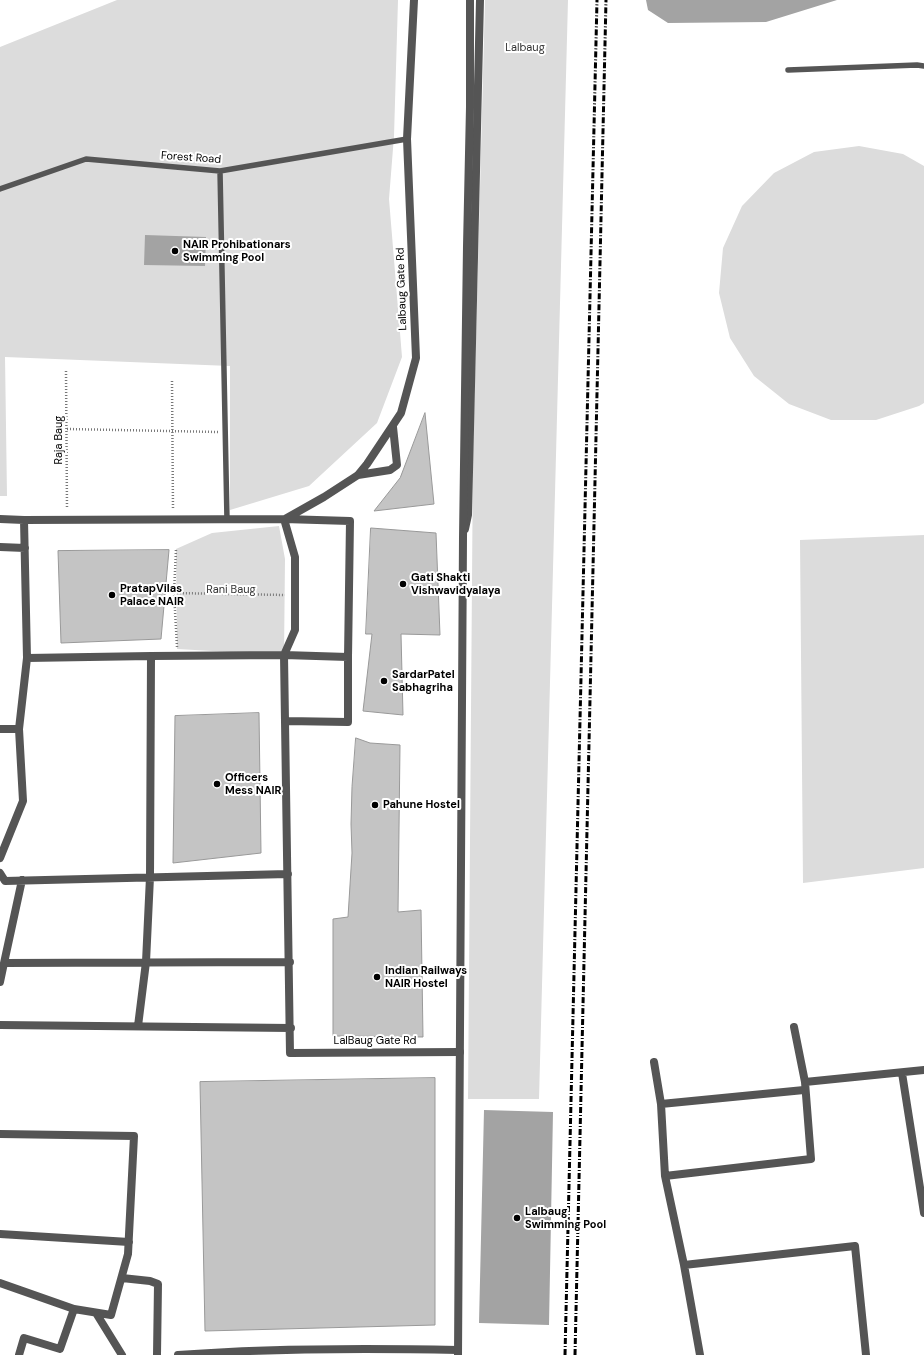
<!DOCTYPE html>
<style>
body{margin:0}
canvas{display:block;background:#fff}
</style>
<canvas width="924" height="1355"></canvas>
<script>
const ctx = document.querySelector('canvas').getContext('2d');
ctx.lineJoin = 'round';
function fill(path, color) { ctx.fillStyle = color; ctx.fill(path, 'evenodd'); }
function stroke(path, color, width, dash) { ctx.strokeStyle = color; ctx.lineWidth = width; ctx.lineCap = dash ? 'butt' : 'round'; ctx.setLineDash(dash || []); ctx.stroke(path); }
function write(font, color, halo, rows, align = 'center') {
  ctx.font = font + ' "DM Sans",sans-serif'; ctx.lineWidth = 4; ctx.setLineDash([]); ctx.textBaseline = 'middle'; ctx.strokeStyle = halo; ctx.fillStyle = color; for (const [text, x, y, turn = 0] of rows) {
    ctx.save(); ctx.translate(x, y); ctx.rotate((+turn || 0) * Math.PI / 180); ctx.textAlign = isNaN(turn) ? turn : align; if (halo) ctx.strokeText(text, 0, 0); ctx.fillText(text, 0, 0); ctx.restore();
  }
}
const green = new Path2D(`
 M117 0H398L394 136 389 199 402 357 377 423 309 486 230 510V366L5 357 7 496H0V47Z
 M485 0H568L539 1099H468L473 451Z
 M859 146 903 154 924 166V403L919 406 876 420H831L789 404 754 376 730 338 719 293 723 248 742 206 774 173 814 152Z
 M279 526 285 559 284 655 177 649 176 549 212 533Z
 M924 535V868L803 883 800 540Z`);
const water = new Path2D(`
 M646 0H837L766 22 668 23 648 10Z
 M145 235 206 237 205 266 144 265Z
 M484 1110 553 1112 549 1325 479 1323Z`);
const building = new Path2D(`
 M425 413 434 504 374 511 400 478Z
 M371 528 436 533 440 635 401 634 403 715 363 711 372 634H366Z
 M169 550 161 639 61 643 58 551Z
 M259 713 261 853 173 863 175 716Z
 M356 738 370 743 400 745 398 912 421 910 423 1037 333 1036V919L348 917 352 853 351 824 352 787Z
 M435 1078V1325L205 1331 200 1082Z`);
const path = new Path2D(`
 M66 371 67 509
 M172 381 173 510
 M67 429 218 432
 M174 593 176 549
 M177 647 174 593 285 595`);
const service = new Path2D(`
 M788 70 917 65 924 66
 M220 171 227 520
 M0 189 86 159 220 171 407 139`);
const minor = new Path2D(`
 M358 475 390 470 397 465 393 427
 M0 519 24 520 284 519 350 521 348 657 284 655 295 630V557L284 519
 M285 519 324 497 358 475 367 464 401 413 416 358 407 139 414 0
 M24 520 27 658
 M465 529 468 515 480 0
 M0 547 25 548
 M286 721 348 722V657
 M0 729H19
 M0 858 23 801 19 729 27 658 151 656 284 655 290 1053 460 1052
 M0 873 5 881 288 874
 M22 880 4 963 290 962
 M0 982 4 963
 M0 1025 291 1028
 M138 1026 146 962 150 877 151 656
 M654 1062 661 1104 665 1176 684 1265 700 1355
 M902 1073 924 1213
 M805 1082 924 1070
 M661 1104 804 1090
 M0 1134 134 1136 128 1254 111 1315 74 1309 0 1283
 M665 1176 811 1159 805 1082 794 1027
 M0 1234 129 1242
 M684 1265 855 1246 866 1355
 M122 1278 150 1281 158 1284 157 1355
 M96 1313 122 1355
 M19 1355 24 1338 60 1349 74 1309
 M178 1355C271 1348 365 1348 458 1350`);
const tertiary = new Path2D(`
 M458 1355 463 537 467 246 470 107V0`);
const rail = new Path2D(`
 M565 1355 597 0
 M575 1355 606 0`);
const markers = [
 [175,251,4,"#000"],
 [403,584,4,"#000"],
 [112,595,4,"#000"],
 [384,681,4,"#000"],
 [217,784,4,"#000"],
 [375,805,4,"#000"],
 [377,977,4,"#000"],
 [517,1218,4,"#000"]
];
const parkNames = [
 ["Lalbaug",525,48],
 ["Rani Baug",231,590]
];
const streetNames = [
 ["Forest Road",191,158,4],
 ["Lalbaug Gate Rd",402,289,-92],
 ["Raja Baug",59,440,-90],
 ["LalBaug Gate Rd",375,1041]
];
const poiNames = [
 ["NAIR Prohibationars",183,245],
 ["Swimming Pool",183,258],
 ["Gati Shakti",411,578],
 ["Vishwavidyalaya",411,591],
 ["PratapVilas",120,589],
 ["Palace NAIR",120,602],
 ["SardarPatel",392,675],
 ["Sabhagriha",392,688],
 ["Officers",225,778],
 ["Mess NAIR",225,791],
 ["Pahune Hostel",383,805],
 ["Indian Railways",385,971],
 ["NAIR Hostel",385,984],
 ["Lalbaug",525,1212],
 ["Swimming Pool",525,1225]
];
fill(green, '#dcdcdc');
fill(water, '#a3a3a3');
fill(building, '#c4c4c4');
stroke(building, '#999', 1);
stroke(path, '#777', 2.5, [1, 2]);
stroke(service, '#555', 5.5);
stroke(minor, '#555', 8);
stroke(tertiary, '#555', 8);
stroke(rail, '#000', 3, [6, 2, 1, 2]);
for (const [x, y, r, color] of markers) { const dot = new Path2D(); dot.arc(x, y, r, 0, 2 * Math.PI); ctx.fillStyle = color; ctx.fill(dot); stroke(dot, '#fff', 1.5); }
write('11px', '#333', '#fff', parkNames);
write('11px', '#000', '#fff', streetNames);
write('bold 11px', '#000', '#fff', poiNames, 'left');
</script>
